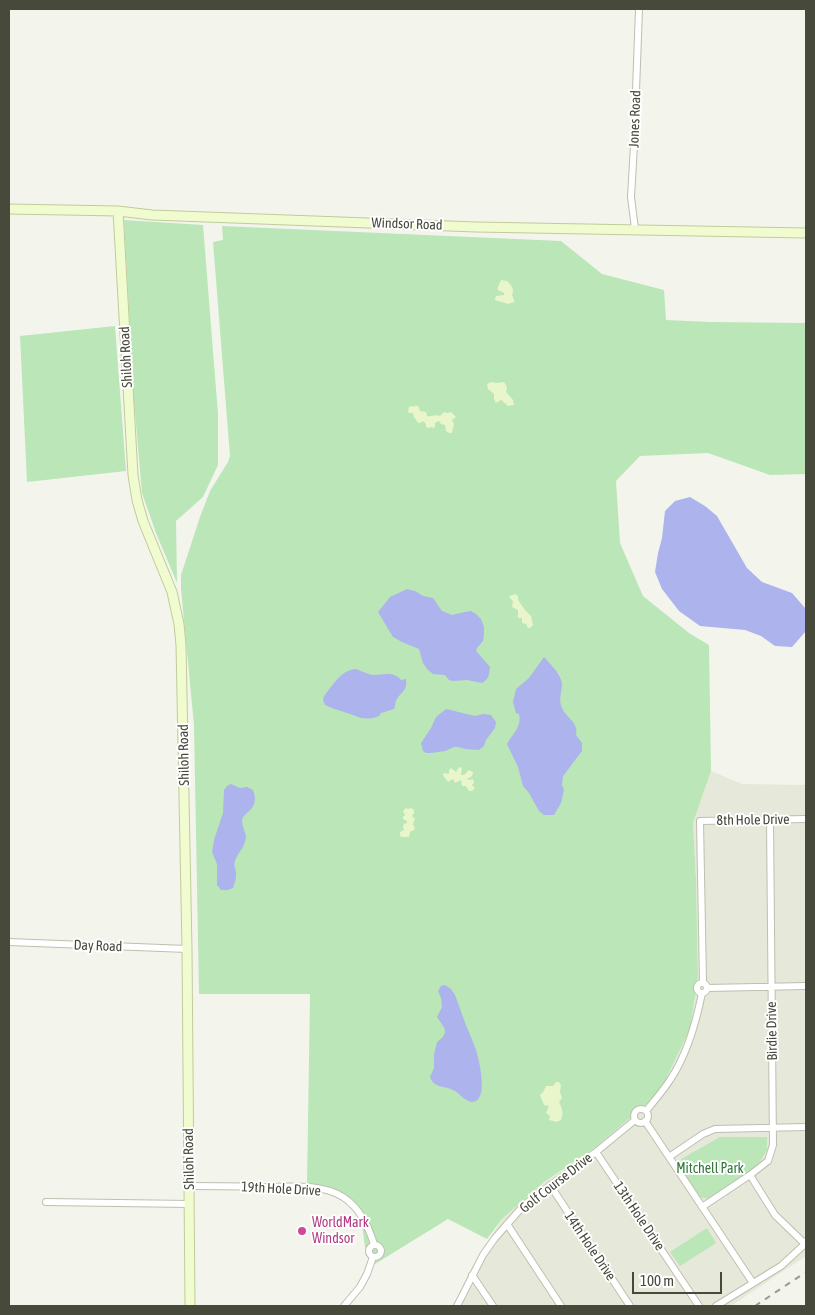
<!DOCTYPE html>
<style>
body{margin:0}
#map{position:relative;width:815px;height:1315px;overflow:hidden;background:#f3f5ec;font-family:"Asap Condensed",sans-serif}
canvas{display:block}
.frame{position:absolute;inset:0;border:10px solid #47493a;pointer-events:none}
.scale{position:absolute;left:632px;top:1272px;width:90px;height:22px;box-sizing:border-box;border:2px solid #47493a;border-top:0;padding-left:6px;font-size:15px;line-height:18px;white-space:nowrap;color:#47493a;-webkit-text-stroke:4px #fff;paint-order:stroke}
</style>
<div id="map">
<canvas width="815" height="1315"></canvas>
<div class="frame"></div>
<div class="scale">100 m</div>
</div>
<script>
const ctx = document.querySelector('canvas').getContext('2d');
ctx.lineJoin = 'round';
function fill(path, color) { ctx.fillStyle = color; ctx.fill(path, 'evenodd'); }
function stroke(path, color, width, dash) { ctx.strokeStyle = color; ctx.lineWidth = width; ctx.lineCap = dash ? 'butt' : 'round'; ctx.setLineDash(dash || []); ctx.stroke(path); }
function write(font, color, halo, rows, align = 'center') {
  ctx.font = font + ' "Asap Condensed",sans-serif'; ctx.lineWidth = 4; ctx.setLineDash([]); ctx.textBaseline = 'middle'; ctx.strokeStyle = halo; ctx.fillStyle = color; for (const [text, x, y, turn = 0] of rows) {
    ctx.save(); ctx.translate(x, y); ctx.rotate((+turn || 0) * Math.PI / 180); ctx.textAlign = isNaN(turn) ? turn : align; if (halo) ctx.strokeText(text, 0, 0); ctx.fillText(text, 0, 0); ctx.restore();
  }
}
const residential = new Path2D(`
 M711 771 742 784 806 785V1256L731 1306H453L468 1275 502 1219 544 1182 597 1146 652 1098 665 1081 690 1029 698 977 696 880 693 823Z`);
const green = new Path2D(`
 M124 220 203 225 218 414V465L203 497 176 521 177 583 156 533 142 493 134 401Z
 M222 226 561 241 602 274 664 290 666 320 710 322 806 323V474L770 475 708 453 640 456 616 481 620 543 643 596 689 633 709 645 711 771 693 823 696 880 698 977 690 1029 665 1081 653 1098 597 1146 544 1182 502 1219 487 1239 448 1219 375 1264 366 1255 360 1208 337 1191 307 1184 310 994H199L194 725 181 589V575L200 517 210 491 228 462 230 456 213 242 223 240Z
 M115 326 126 471 27 482 20 336Z
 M720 1137H767V1150L758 1165 709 1199 700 1197 679 1166 681 1159Z
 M707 1228 716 1243 680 1266 670 1252Z`);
const sand = new Path2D(`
 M501 280 507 281C511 285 515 289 512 295L514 300V302L508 304 495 300 496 296 504 295V293L498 290V287Z
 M491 382 497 383 504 382 507 387 506 392 513 400 514 405 508 406 501 400 496 403 494 399V394L488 389 487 384Z
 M416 405 419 407 420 411 426 412 427 416C431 417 434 414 440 416L444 412 447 413 451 412 456 417 452 420 454 424 452 433H449L446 431 445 425 441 424 439 421 435 423V427L433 428 431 427 429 428 426 427V424L423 421 420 423 417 422 416 419 414 418 413 413H409L408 411 409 407 412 406 414 407Z
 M515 594 518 596V600L525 610 531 616 533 625 530 628H528L526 624 522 623V618H518V610L512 607 513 601 509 597 510 596Z
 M459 767 462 768 461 774 462 775H464L469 770 473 772 472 776 467 779 469 780 473 779 474 783 472 785 475 788 472 791H469L466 786H462L461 780 455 783 453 779 448 782 444 777 443 774 444 773 449 774V770L451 768 456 772Z
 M406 808 408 809 411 808 414 810V813L412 816 415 819 413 824 415 828 414 830 410 832 409 837H402L400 836V832L404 830 403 826 404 824 407 823V821L403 819V817L405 815 403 811Z
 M556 1082H559L561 1085 560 1092 562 1098 559 1102C562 1108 564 1113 561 1120L557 1122 549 1120 550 1116 546 1113 549 1106 544 1105 540 1095 543 1092 546 1086H553Z`);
const water = new Path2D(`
 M690 497 705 506 717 516 747 568 762 582 792 593 805 608 806 631 792 647 775 646 761 636 745 630 700 626 679 611 662 589 655 572 658 553 662 538 665 511 675 501Z
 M407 589 415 591 423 596 433 598 442 611 452 615 465 612 471 611 476 614 481 619 484 627V635L483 641 477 648 476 651 490 667C489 675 489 679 482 683L467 680 453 681 449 680 445 675 433 674 428 670 423 663 419 649 402 642 393 637 378 612 390 597Z
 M544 657C551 665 561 674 562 684 562 693 558 698 562 708 566 718 579 722 576 735L582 743V751L563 776 562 785 564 790 561 803 554 815H544L539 811 529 793 523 786 518 767 507 744C513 733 522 727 519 714L516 713 513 702 516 689 529 678Z
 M356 669C362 671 367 674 373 675 383 675 394 671 401 680L406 679C408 692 400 692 396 701 395 704 395 707 394 709L381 713 379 716C364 722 358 716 344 712 338 710 331 708 325 705L323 700 324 696C333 685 341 670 356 669Z
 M446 709 475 716 483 714 491 715 496 722 495 728 486 740 484 746 479 750 465 749 458 747H454L445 751 431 753H426L423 751 421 743 431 728 436 717Z
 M231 784 240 788 247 787 253 790C261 810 242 812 242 821 242 826 245 831 246 836 246 846 238 852 235 861 233 866 237 871 236 876 236 880 234 884 233 888L228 890H221L217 885V864L212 852 214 840 223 813 224 790 227 786Z
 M445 985 451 989 455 995C459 1005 462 1015 466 1025 469 1033 473 1041 476 1050 479 1060 490 1103 471 1102 466 1101 459 1094 455 1091 445 1085 434 1089 430 1077L434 1068V1055L437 1042C451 1032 444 1028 437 1017L442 1007 441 998 438 991 441 986Z`);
const street = new Path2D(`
 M635 229 631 197 634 145 639 9
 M9 942 187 949
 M703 982 700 821 806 819
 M697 988a5 5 0 1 1 10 0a5 5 0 1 1-10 0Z
 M707 988 806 986
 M634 1116a7 7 0 1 1 14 0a7 7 0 1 1-14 0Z
 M646 1111C654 1101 663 1091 670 1080 687 1055 696 1023 702 993
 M645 1121 753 1283
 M596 1152 699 1306
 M669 1157 703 1134 715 1129 806 1127
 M750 1175 775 1215 805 1244
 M550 1185 630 1306
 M190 1186C214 1186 239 1186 263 1187 289 1187 320 1183 343 1197 360 1208 368 1226 374 1244
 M46 1202 190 1204
 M702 1207 750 1175 768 1161 773 1145 770 820
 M507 1224 561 1306
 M369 1251a6 6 0 1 1 12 0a6 6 0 1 1-12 0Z
 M472 1275 493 1306
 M344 1306 360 1287 367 1274 373 1257
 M457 1306 483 1255 495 1238 524 1205 596 1152 635 1120
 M716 1306 781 1266 805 1244 806 1241`);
const secondary = new Path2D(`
 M9 209 118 211 152 215 476 227 806 233
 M118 211 133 475 137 500 143 521 172 592 179 624 181 645 187 949 190 1306`);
const rail = new Path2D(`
 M755 1306 806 1272`);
const markers = [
 [302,1231,5,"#d1479c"]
];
const streetNames = [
 ["Jones Road",635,119,-88],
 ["Windsor Road",407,224,2],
 ["Shiloh Road",126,357,-93],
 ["Shiloh Road",184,755,-91],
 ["8th Hole Drive",753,820,-1],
 ["Day Road",98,946,2],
 ["Birdie Drive",772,1031,-91],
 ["Shiloh Road",189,1159,-91],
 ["Golf Course Drive",556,1183,-38],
 ["19th Hole Drive",281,1189,3],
 ["13th Hole Drive",639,1216,56],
 ["14th Hole Drive",590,1246,56]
];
const parkNames = [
 ["Mitchell Park",710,1169]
];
const hotelNames = [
 ["WorldMark",312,1223],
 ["Windsor",312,1239]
];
fill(residential, '#e6e8da');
fill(green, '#bae6b8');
fill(sand, '#e9f5cb');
fill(water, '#adb3ed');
stroke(street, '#bdc0af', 8);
stroke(secondary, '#c0cb9b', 11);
stroke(street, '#fff', 6);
stroke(secondary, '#f0fbcf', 9);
stroke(rail, '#999', 2, [6, 6]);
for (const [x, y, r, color] of markers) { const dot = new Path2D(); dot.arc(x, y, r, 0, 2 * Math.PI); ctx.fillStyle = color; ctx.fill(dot); stroke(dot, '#fff', 2); }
write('14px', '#47493a', '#fff', streetNames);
write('14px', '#307839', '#fff', parkNames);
write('14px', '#b23c85', '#fff', hotelNames, 'left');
</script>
